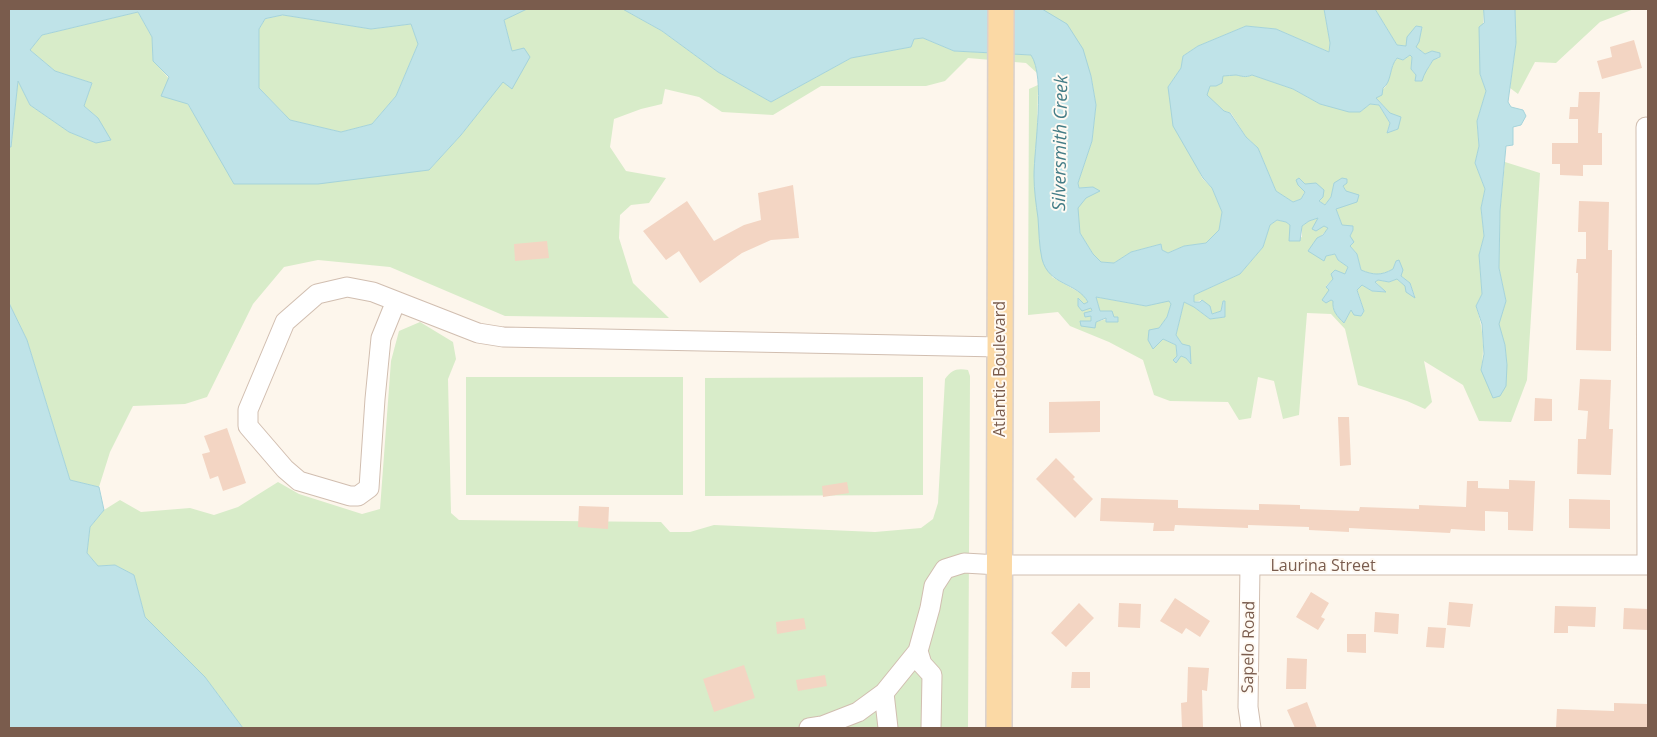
<!DOCTYPE html>
<style>
body{margin:0}
#map{position:relative;width:1657px;height:737px;overflow:hidden;background:#fdf6ec;font-family:"Open Sans",sans-serif}
canvas{display:block}
.frame{position:absolute;inset:0;border:10px solid #7a5c4d;pointer-events:none}
</style>
<div id="map">
<canvas width="1657" height="737"></canvas>
<div class="frame"></div>
</div>
<script>
const ctx = document.querySelector('canvas').getContext('2d');
ctx.lineJoin = 'round';
function fill(path, color) { ctx.fillStyle = color; ctx.fill(path, 'evenodd'); }
function stroke(path, color, width, dash) { ctx.strokeStyle = color; ctx.lineWidth = width; ctx.lineCap = dash ? 'butt' : 'round'; ctx.setLineDash(dash || []); ctx.stroke(path); }
function write(font, color, halo, rows, align = 'center') {
  ctx.font = font + ' "Open Sans",sans-serif'; ctx.lineWidth = 4; ctx.setLineDash([]); ctx.textBaseline = 'middle'; ctx.strokeStyle = halo; ctx.fillStyle = color; for (const [text, x, y, turn = 0] of rows) {
    ctx.save(); ctx.translate(x, y); ctx.rotate((+turn || 0) * Math.PI / 180); ctx.textAlign = isNaN(turn) ? turn : align; if (halo) ctx.strokeText(text, 0, 0); ctx.fillText(text, 0, 0); ctx.restore();
  }
}
const green = new Path2D(`
 M527 9H623L662 31 718 72 771 102 851 58 911 47 914 39 923 38 954 51 1031 55 1035 61 1037 73 1026 63 968 58 945 81 926 86H821L773 115 722 112 699 97 665 89 662 104 641 109 614 119 610 147 626 171 666 178 649 203 631 205 620 215 619 238 633 283 669 318 505 316 390 267 318 260 284 267 253 304 207 397 185 404 133 406 110 452 99 487 70 480 27 340 9 303V147H11L18 80 30 105 69 132 96 143 98 118 84 106 92 83 55 71 30 50 42 35 138 12 152 37 153 61C188 96 210 142 235 184L429 170 461 135 503 81 512 88V52L504 19Z
 M1042 9H1324L1330 43 1329 52 1276 29 1246 26 1198 46 1183 56 1181 68 1168 87 1171 103 1202 178 1212 188 1222 212 1219 230 1206 243 1184 246 1168 253 1162 250 1161 244 1131 252 1114 263 1101 262 1093 254 1080 233 1077 208 1093 187 1079 188 1078 183 1092 141 1096 105 1091 76Z
 M1375 9H1484L1480 74 1486 91 1477 121 1479 146 1475 163 1485 189 1481 208 1484 236 1479 255 1482 294 1476 306C1483 327 1485 348 1481 370L1507 365 1505 345 1498 324 1506 301 1499 268 1500 211 1505 162 1540 173 1527 380 1511 422 1479 421 1463 385 1424 361 1432 402 1425 409 1407 401 1358 385 1345 329 1331 314 1307 313 1299 415 1283 419 1274 381 1258 377 1251 418 1239 420 1228 402 1170 401 1154 395 1143 360 1109 342 1070 326 1058 312 1028 315 1029 89 1038 85 1037 134 1034 176 1052 277 1084 295 1088 302 1084 305 1078 299V306L1091 308V321H1081V326L1114 317 1100 311 1096 297 1146 306 1169 300 1171 304 1167 317 1159 328 1163 339 1176 345 1177 356 1173 360 1181 356 1186 358 1190 363 1182 344 1176 335 1184 302 1194 307 1210 319 1225 317 1223 301 1221 311 1212 314 1202 300 1194 302V295L1240 274 1263 247 1270 225 1277 220 1286 222 1290 225V241L1302 237V226L1309 221 1318 218 1325 226 1328 228C1324 235 1318 237 1313 244L1326 256 1335 254 1338 260 1348 267 1345 274 1333 279 1326 286 1329 290 1331 300 1334 301C1332 311 1337 315 1344 323L1351 310 1361 316 1364 311 1357 289 1362 285 1372 291 1385 292 1375 281 1378 280 1389 282 1397 279 1405 286 1415 297 1410 283 1401 276 1396 261 1393 269C1381 276 1373 275 1361 270L1357 254 1350 246V236L1353 230 1342 225 1336 209 1346 191 1343 186 1334 183 1331 197 1325 205 1305 191 1301 199 1293 202 1276 191 1258 148 1246 137 1231 113 1224 111 1206 95 1210 86 1216 85 1223 76C1227 76 1232 75 1236 75 1242 76 1245 78 1252 75L1293 89 1320 104 1360 112 1370 104 1379 105 1390 123 1387 132 1398 129 1390 113 1375 97 1386 86 1394 62 1397 58 1403 60 1410 55 1412 57 1411 69 1416 75C1426 73 1429 68 1433 59L1440 58 1439 53 1432 51 1425 54 1415 46 1422 28 1416 26 1406 46 1397 45Z
 M1515 9H1634L1600 22 1556 63 1535 62 1518 94 1510 88 1516 43Z
 M283 15 371 29 411 24 418 44 396 96 372 124 341 132 290 120 259 88V29L265 19Z
 M420 322 453 342 456 359 448 379 451 513 459 520 661 522 670 532H690L714 525 875 532 921 528 933 519 938 503 945 379C952 370 956 368 968 370L970 376 968 728H243L205 677 145 617 134 575 115 565 98 566 87 553 90 527 104 510 120 500 141 512 190 508 214 515 238 507 278 482 299 494 362 514 380 509 391 361 399 331Z
 M466 377H683V495H466Z
 M923 377V495L705 496V378Z`);
const water = new Path2D(`
 M9 9H527L504 20 512 51 524 48 530 57 512 89 503 82 461 135 429 170 318 184H234L188 104 161 96 169 77 153 61 152 37 138 12 42 35 30 50 55 71 92 83 84 106 98 118 111 140 96 143 69 132 30 105 18 81 11 147H9ZM283 15 371 29 411 24 418 44 396 96 372 124 341 132 290 120 259 88V29L265 19Z
 M623 9H1042L1067 24 1083 49 1091 76 1096 105 1092 141 1078 183 1079 188 1093 187 1100 191 1086 198 1078 208 1080 233 1093 254 1101 262 1114 263 1131 252 1161 244 1162 250 1168 253 1184 246 1206 243 1219 230 1222 212 1212 188 1203 178 1173 126 1168 87 1181 68 1183 56 1198 46 1246 26 1276 29 1329 52 1330 43 1324 9H1375L1397 45 1406 46 1407 37 1416 26 1422 27 1419 42 1416 47 1425 54 1432 51 1440 53V57L1433 60C1429 67 1424 73 1422 81H1415L1416 75 1411 69 1412 57 1410 55 1403 60 1397 58C1389 67 1392 82 1383 88L1382 95 1376 98 1390 113 1401 117 1398 129 1387 133 1390 123 1379 105 1370 104 1360 112H1349L1320 104 1293 89 1252 75C1245 78 1242 76 1236 75 1232 75 1227 76 1223 76L1222 83 1216 86H1210L1207 95 1224 111 1230 113 1246 137 1258 148 1276 191 1293 202 1301 199 1305 192 1298 185 1296 180 1299 178 1305 184 1316 183 1324 190 1323 197 1319 201 1325 205 1331 197 1334 183 1342 178 1347 179V183L1343 186 1346 191 1359 195 1357 202 1336 209 1342 225 1353 226V230L1350 236 1354 242 1350 246 1357 254 1361 270C1373 275 1381 276 1393 269L1396 261 1399 260 1403 270 1401 276 1410 283 1415 298 1406 292 1405 286 1397 279 1389 282 1378 280 1375 282 1386 292 1372 291 1362 285 1357 290 1364 311 1361 316 1354 315 1351 310 1344 323C1337 316 1332 311 1333 301L1331 300 1326 303 1322 300 1329 290 1326 287 1333 279 1331 274 1335 270 1345 274 1348 267 1338 260 1335 254 1326 256 1324 261 1308 251 1317 238 1323 235 1328 228 1324 226 1316 231 1312 229 1318 218 1309 221 1302 226 1300 241H1289L1290 225 1286 222 1277 220 1270 225 1263 247 1240 274 1194 295V302H1200L1202 300 1210 306 1212 314 1221 311 1223 301H1225V317L1210 319 1194 307 1184 302 1176 335 1182 344 1190 346 1191 364 1186 358 1181 356 1176 363 1173 360 1177 356 1176 345 1163 339 1153 349 1148 340 1149 330 1159 328 1167 317 1171 304 1169 301 1146 306 1096 297 1100 311H1112L1114 317H1118V322H1106V318L1096 322 1095 328 1081 326 1080 321H1091V316L1085 317 1084 313 1092 311 1091 308 1082 311 1078 306V298L1084 304 1088 302C1077 282 1049 286 1042 259 1039 246 1039 231 1038 218 1036 204 1034 190 1034 176 1034 148 1046 77 1031 55L954 51 923 38 914 39 911 47 851 58 771 102 718 72 662 31Z
 M1484 9H1515L1516 43 1508 102 1511 107 1523 110 1526 116 1521 125 1513 127V145L1506 146 1500 211 1499 268 1506 301 1499 324 1505 345 1507 365 1506 386 1500 396 1493 398 1481 370 1484 354 1482 324 1476 306 1482 294 1479 255 1484 236 1481 208 1485 189 1475 163 1479 146 1477 121 1486 91 1480 74 1479 27 1484 23Z
 M9 303 27 340 70 480 99 487 104 510 90 527 87 553 98 566 115 565 134 575 145 617 205 677 243 728H9Z`);
const building = new Path2D(`
 M1634 40 1642 68 1602 79 1597 61 1612 57 1610 47Z
 M1579 92H1600L1598 133H1602V165H1583V176L1560 175V164H1552V143H1578V119H1569L1570 107H1578Z
 M793 185 799 238 771 240 742 253 700 283 679 251 666 260 643 231 687 201 714 241 744 225 761 220 758 193Z
 M1579 201 1609 202 1608 250H1612L1611 351 1576 350 1578 273H1576L1577 259H1586V232H1578Z
 M547 241 549 258 515 261 514 244Z
 M1580 379 1611 380 1609 429H1613L1611 475 1577 474 1578 439H1586L1588 411 1578 410Z
 M1535 398 1552 399V421H1534Z
 M1100 401V432L1049 433V402Z
 M1338 417H1349L1351 465 1340 466Z
 M227 428 246 483 223 491 218 476 210 479 202 454 210 452 204 436Z
 M1056 458 1075 477 1073 479 1093 499 1075 518 1036 479Z
 M1509 480 1535 481 1533 531 1508 530V512L1485 511V531L1451 529 1450 533 1349 528V532L1309 530V527L1248 525V528L1175 525 1174 531H1153L1154 523 1100 521 1101 498 1178 500V508L1259 510V504L1300 505V509L1359 511 1360 507 1419 509V505L1466 507 1467 481H1478V488L1509 489Z
 M847 482 849 493 823 497 822 486Z
 M1569 499 1610 500V529L1569 528Z
 M579 506 609 507 608 529 578 527Z
 M1311 592 1329 603 1321 617 1325 619 1318 630 1296 617Z
 M1175 598 1210 621 1200 637 1186 628 1182 634 1160 621Z
 M1449 602 1473 604 1470 627 1447 625Z
 M1079 603 1094 618 1066 647 1051 633Z
 M1119 603 1141 604 1140 628 1118 627Z
 M1555 606 1596 607 1595 627 1568 626V633H1554Z
 M1624 608 1648 609V630L1623 629Z
 M1375 612 1399 614 1398 634 1374 632Z
 M804 618 806 629 777 634 776 622Z
 M1428 627 1446 628 1444 648 1426 647Z
 M1347 634H1366V653L1347 652Z
 M1287 658 1307 659 1306 689H1286Z
 M744 665 755 698 714 712 703 679Z
 M1188 667 1209 668 1207 691 1202 690 1203 728H1182L1181 703 1187 702Z
 M1072 672H1090V688H1071Z
 M825 675 827 686 798 691 796 680Z
 M1307 702 1317 728H1295L1287 710Z
 M1614 703 1648 704V728L1592 727V728H1556L1557 709 1614 711Z`);
const minor = new Path2D(`
 M1646 127 1647 565
 M396 301 381 338 375 399 369 488 358 496H350L299 481 285 469 248 426V410L285 322 317 294 347 287 373 292 478 333 503 337 1000 347
 M1250 566 1248 707 1251 728
 M918 651 922 664 932 675 931 728
 M884 693 888 728
 M809 728 822 726 858 712 884 693 918 651 930 608 934 586 945 569 964 563 999 565H1648`);
const major = new Path2D(`
 M999 728 1001 9`);
const streetNames = [
 ["Atlantic Boulevard",1000,369,-90],
 ["Laurina Street",1323,566],
 ["Sapelo Road",1249,647,-89]
];
const waterNames = [
 ["Silversmith Creek",1061,143,-89]
];
fill(green, '#d8ecc9');
fill(water, '#bfe3e8');
stroke(water, '#a5d3da', 1);
fill(building, '#f3d5c3');
stroke(minor, '#d1beb0', 21);
stroke(major, '#dad1cd', 28);
stroke(minor, '#fff', 19);
stroke(major, '#fbd9a5', 25);
write('16px', '#7a5c4d', '#fffaf3', streetNames);
write('italic 18px', '#437c86', '#fffaf3', waterNames);
</script>
